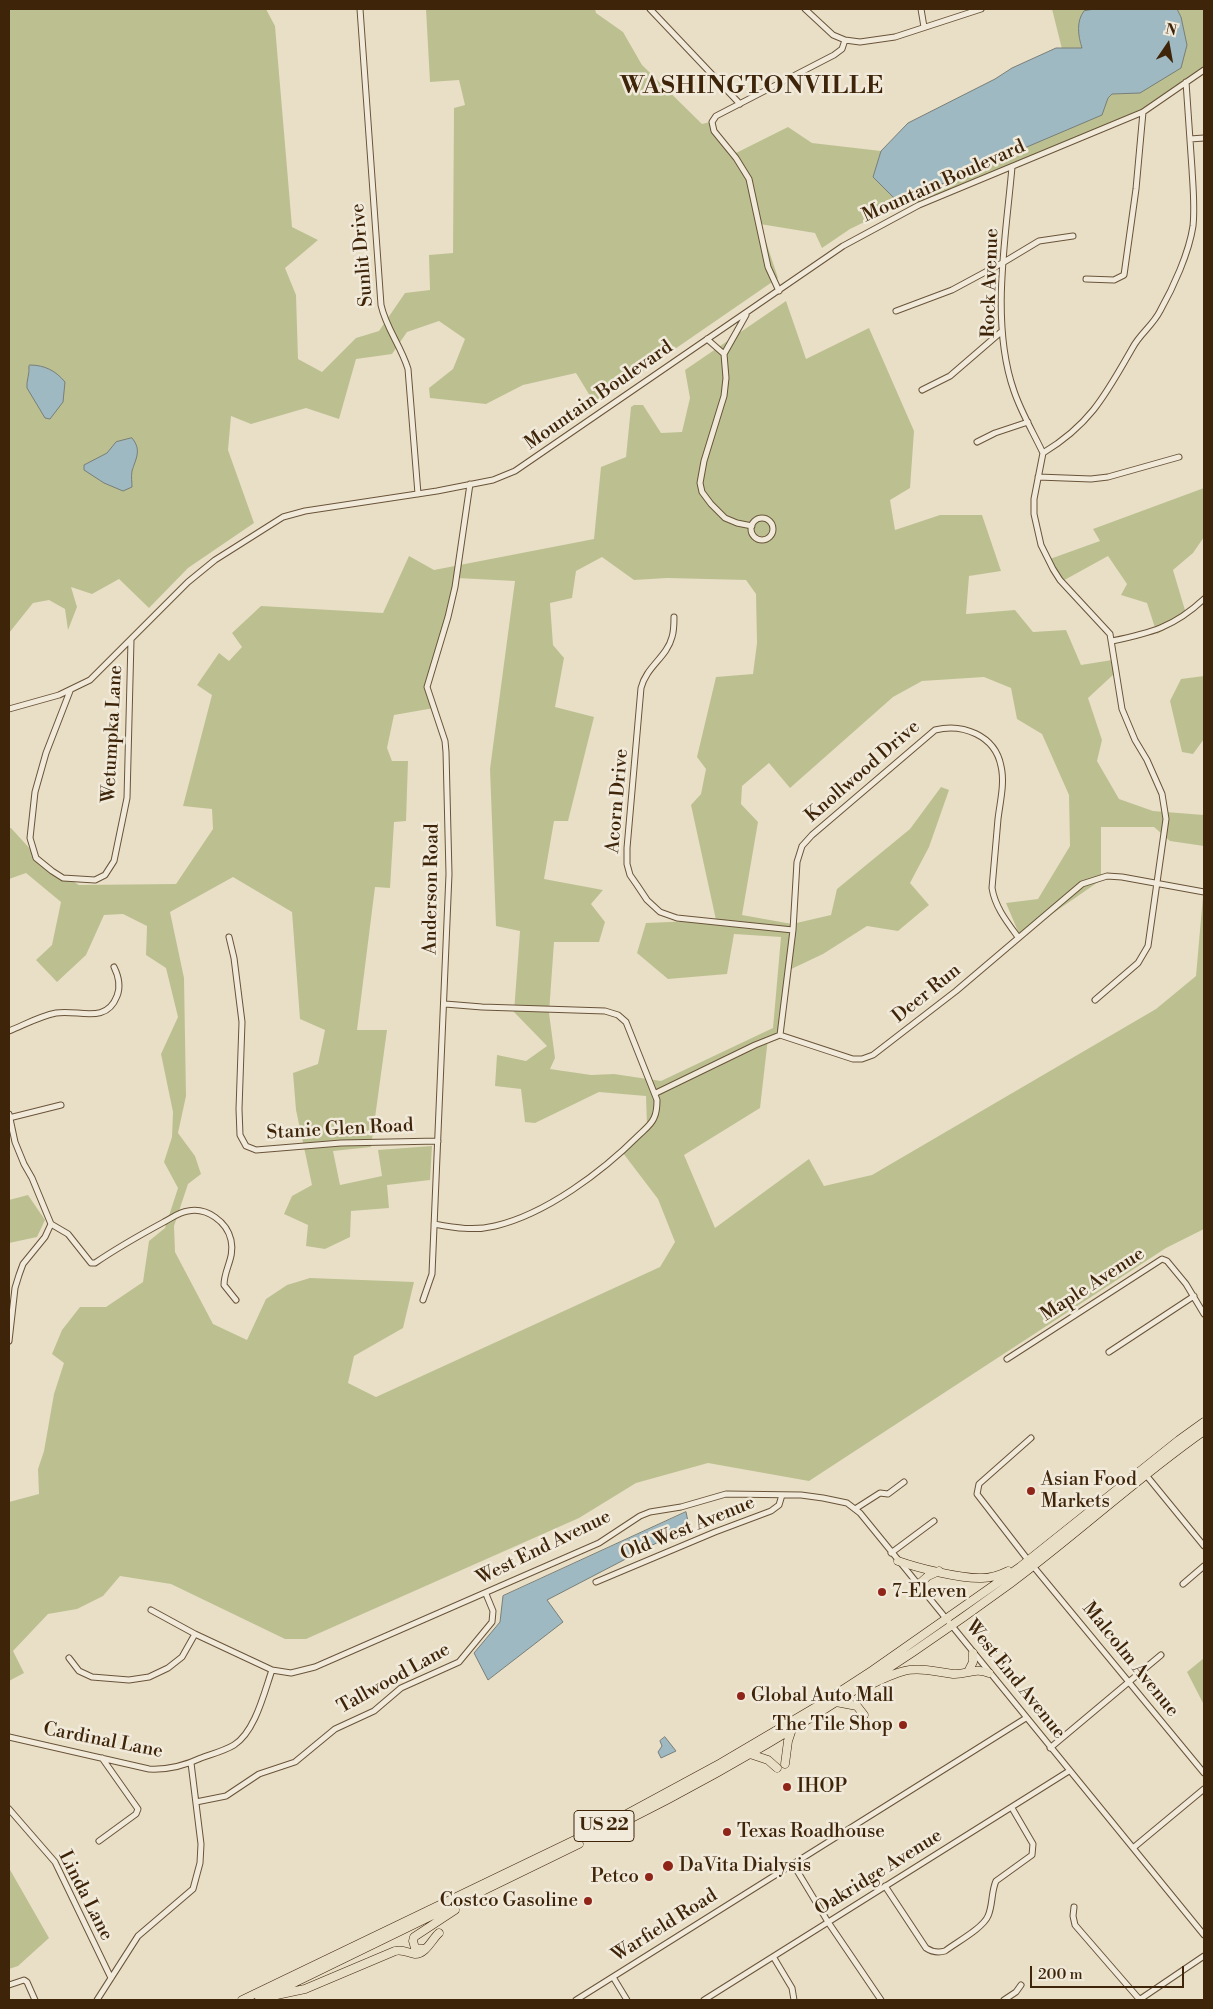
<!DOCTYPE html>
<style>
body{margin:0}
#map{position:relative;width:1213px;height:2009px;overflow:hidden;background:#e9dfc6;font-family:"Libre Bodoni",serif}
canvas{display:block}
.frame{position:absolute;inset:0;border:10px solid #3e250a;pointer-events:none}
.north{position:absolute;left:1143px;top:20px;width:50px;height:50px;-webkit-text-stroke:4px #f1eada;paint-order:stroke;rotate:12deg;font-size:14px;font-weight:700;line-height:20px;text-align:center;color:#3e250a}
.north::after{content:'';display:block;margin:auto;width:18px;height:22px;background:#3e250a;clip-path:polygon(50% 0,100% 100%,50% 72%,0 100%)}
.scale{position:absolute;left:1030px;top:1966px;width:154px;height:22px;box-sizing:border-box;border:2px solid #3e250a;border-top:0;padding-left:6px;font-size:15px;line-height:18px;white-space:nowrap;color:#3e250a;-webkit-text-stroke:4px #f1eada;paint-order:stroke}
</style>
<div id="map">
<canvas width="1213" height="2009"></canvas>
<div class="frame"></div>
<div class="north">N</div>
<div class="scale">200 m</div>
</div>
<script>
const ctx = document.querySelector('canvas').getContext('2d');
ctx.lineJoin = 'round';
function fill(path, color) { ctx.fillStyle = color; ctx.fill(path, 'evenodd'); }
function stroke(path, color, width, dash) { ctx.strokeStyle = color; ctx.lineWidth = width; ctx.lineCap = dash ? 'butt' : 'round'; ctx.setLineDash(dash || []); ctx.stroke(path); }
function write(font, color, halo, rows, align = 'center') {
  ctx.font = font + ' "Libre Bodoni",serif'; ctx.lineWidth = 5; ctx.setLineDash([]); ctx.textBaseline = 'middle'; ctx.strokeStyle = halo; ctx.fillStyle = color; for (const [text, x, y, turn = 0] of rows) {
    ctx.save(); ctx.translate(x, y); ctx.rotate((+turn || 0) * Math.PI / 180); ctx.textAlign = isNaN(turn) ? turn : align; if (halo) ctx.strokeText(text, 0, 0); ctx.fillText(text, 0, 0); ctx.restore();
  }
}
const green = new Path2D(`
 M9 9H266L275 26 292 227 318 240 285 268 296 295 298 359 322 372 356 338 379 331 405 293 430 290 429 255 453 253 454 108 465 105 459 80 430 82 426 9H595L596 13 623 32 642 65 702 124 710 122 732 155 788 127 812 143 881 151 873 177 897 201 916 196 961 175 1112 94 1122 93 1181 17 1177 9H1204V70L1143 112 919 205 916 197 850 229 822 248 815 233 760 224 778 278 595 404 576 373 523 385 486 404 430 398 429 388 453 369 465 339 439 321 407 332 392 354 356 359 339 419 306 408 251 424 231 416 228 450 254 523 188 568 149 608 119 579 92 594 71 587 77 607 68 630 65 609 49 600 33 603 9 633Z
 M1052 9H1095L1084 11C1077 20 1078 37 1082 48L1062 49Z
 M786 301 806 359 869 328 914 431 910 488 890 500 895 530 940 515H982L1001 571 969 576 966 614 1015 610 1033 632 1066 630 1081 665 1112 660 1114 674 1088 698 1102 740 1097 761 1119 799 1153 811 1204 815V846L1170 841 1154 827H1101V880L1020 936 1006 903 1038 899 1070 846 1069 795 1042 734 1017 719 1011 688 984 677 922 681 893 697 790 788 769 763 742 786 741 804 758 822 742 915 792 924 831 915 837 889 910 829 941 787 949 790 929 847 910 883 929 905 898 931 867 926 823 954 787 971 778 1033 768 1038 760 1108 684 1155 715 1228 809 1159 824 1186 872 1175 1156 1009 1196 976 1203 896H1204V1229L1166 1248 809 1481 708 1463 636 1483 579 1518 306 1639H285L171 1584 120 1576 103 1596 77 1609 48 1614 13 1651 24 1673 9 1681V1502L39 1494 38 1469 44 1451 54 1394 64 1363 52 1354 62 1330 80 1307H106L143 1282 149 1241 165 1228 178 1188 164 1162 172 1137 173 1112 161 1054 178 1017 166 968 146 955 147 926 123 914 104 915 86 955 57 982 36 960 52 945 61 902 26 873 9 879V828H11L42 862 79 885 176 884 213 829 212 809 183 806 212 695 197 685 219 653 229 661 242 647 232 633 261 606 383 613 409 556 434 570 594 539 601 467 626 457 631 407 634 405H643L661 433 682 432 690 398 685 370ZM602 557 634 580 667 578 746 580 756 594 757 643 753 674 716 677 697 757 706 769 701 794 691 805 716 920 646 923 637 953 668 979 727 974 734 934 781 937 773 1028 661 1081 614 1074 591 1075 550 1069 555 1058 549 1013 554 942H599L605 922 591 904 603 890 544 879 554 821H568L594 717 555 707 564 658 553 645 550 603 572 598 576 571ZM457 578 515 581 490 769 496 926 520 931 514 1012 547 1046 526 1061 497 1055 495 1086 521 1089 525 1122 535 1123 599 1092 646 1096 647 1126 623 1153 658 1199 675 1242 660 1267 376 1397 348 1383 354 1356 403 1328 414 1282 310 1278 287 1285 266 1299 247 1340 213 1324 175 1252 174 1226 188 1184 201 1174 195 1156 178 1133 186 1096 184 978 170 912 233 877 292 912 300 1019 325 1030 318 1064 293 1073 296 1110 312 1185 292 1196 284 1214 308 1225 306 1246 325 1249 350 1237 351 1211 389 1208 387 1185 430 1180 432 1146 378 1150 382 1176 340 1185 333 1151 371 1147 387 1030H357L375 887 390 888 394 822 406 821 408 761H392L387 748 394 715 434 708 429 675Z
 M1204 488V537L1193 553 1173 570 1187 617 1157 634 1147 603 1121 595 1127 584 1108 556 1059 583 1047 560 1100 541 1093 529Z
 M1204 676V739L1193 754 1182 752 1170 701 1181 679Z
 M28 1195 45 1220 37 1237 9 1243V1200Z
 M1204 1658V1705L1187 1672Z
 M9 1868 49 1938 18 1966 9 1969Z`);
const water = new Path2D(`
 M1095 9H1177L1181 17 1187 45 1181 68 1140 93 1112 94 1108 98 1102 115 961 175 916 196 897 201 873 177 881 151 908 123 995 79 1012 68 1056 48H1082C1078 36 1076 21 1084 11Z
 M30 365C45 365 56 371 65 382L63 402 50 419 45 418 27 388C26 381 30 374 29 366Z
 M132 438C142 450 136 458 132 471 131 477 132 482 132 487L123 491 104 483 84 470V465L107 453 116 442Z
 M686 1512 689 1526 547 1600 563 1622 488 1680 474 1653 500 1622 503 1596Z
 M665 1737 676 1751 661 1758 658 1752 662 1746 660 1741Z`);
const minor = new Path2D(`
 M360 9 381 305C386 328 401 346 408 369L418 494
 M650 9 740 104
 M805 9 833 35 845 40 860 42 895 37 981 9
 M921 9 924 27
 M1190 139 1204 138
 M1012 167C1006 237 990 323 1014 391 1021 412 1033 432 1043 453
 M1086 279 1114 280 1124 275 1136 189 1143 112
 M779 291 768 267 749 179 736 158 714 131 712 122 716 116 834 55 842 49 845 40
 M896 311 952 290 1004 262 1039 241 1073 236
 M746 315 724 354 726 378 724 396 704 461 700 483 702 492 711 504 725 518 737 523 752 526
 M707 339 724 354
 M922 390 950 376 1001 332
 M977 442 995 433 1028 422
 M1038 477 1091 479 1108 477 1179 457
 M751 529a11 11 0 1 1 22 0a11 11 0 1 1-22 0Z
 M674 617C674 624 674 631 672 637 667 657 646 667 641 688L627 848V864L630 875 637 885 647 900 660 912 677 918 793 930
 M1112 641C1151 633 1174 627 1204 599
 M70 691 46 753 35 792 30 838 36 858 52 871 63 878 95 880 105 875 114 861 127 798 131 640
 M9 709 59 695 90 680 188 582 215 560 283 517 305 511 437 491 493 480 515 471 843 246 919 205 1143 112 1204 70
 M229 937 234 958 242 1022 239 1109 240 1135 246 1146 256 1150 341 1143 438 1141
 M1095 1000 1138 963 1148 946 1166 819 1162 794 1147 760 1135 740 1122 709 1110 634 1060 580 1053 569 1041 545 1034 514V499L1043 453C1091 424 1106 394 1133 347 1140 334 1153 325 1160 311 1173 288 1189 253 1193 226 1195 207 1193 188 1192 169 1190 140 1188 111 1186 82
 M9 1031C24 1025 40 1016 56 1013 78 1009 106 1025 117 996 121 986 119 977 114 967
 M780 1035 793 930 797 862 802 846 812 835 935 730C962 723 995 735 1001 766 1005 783 1000 802 998 819 996 842 994 865 992 888 995 907 1007 922 1018 937
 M656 1093 755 1045 780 1035 853 1059H862L873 1055 956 991 1082 884 1107 876 1122 877 1204 892
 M9 1114 15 1142 24 1164 32 1178 51 1224 68 1234 91 1263H95C117 1248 140 1235 164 1222 172 1218 179 1212 188 1211 207 1207 227 1222 231 1240 235 1258 224 1269 224 1285L236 1300
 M9 1118 61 1105
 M434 1224C456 1228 474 1231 495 1226 546 1214 602 1172 639 1135 644 1130 651 1125 654 1118 657 1112 657 1106 657 1100L626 1022 618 1015 605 1011 482 1007 445 1004
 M423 1300 432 1274 449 874 446 752 445 741 427 687 448 617 455 587 470 484
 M9 1341 15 1288 19 1275 23 1264 45 1237 51 1224
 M1109 1352 1194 1296
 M1007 1359 1162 1259 1167 1261 1186 1284 1204 1314
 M1146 1475 1204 1546
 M855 1509 880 1493 888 1494 904 1482
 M891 1553 934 1521
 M1028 1560 977 1494 979 1484 1031 1438
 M1033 1566 1204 1773
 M596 1582 715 1532 771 1511 779 1505 782 1495
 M1183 1584 1204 1566
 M151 1610 195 1634 272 1670 291 1673 315 1667 599 1543 640 1516 650 1512 681 1507 726 1494 801 1495 823 1498 847 1503 860 1513 1204 1935
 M69 1658 79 1671 92 1677 129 1680 149 1677 168 1668 182 1657 195 1634
 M9 1737 149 1769C168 1770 184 1766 201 1758 212 1754 224 1751 234 1745 255 1732 264 1693 272 1670
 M1050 1748 1161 1655
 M196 1802 226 1796 259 1774 295 1762 335 1729 374 1711 401 1688 459 1662 492 1622 493 1611 486 1594
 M9 1809 55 1862 111 1978
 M99 1841 136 1814 138 1809 102 1758
 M1133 1848 1204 1789
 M793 1864 828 1922 881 2000
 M885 1886 926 1948C932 1952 938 1953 945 1951 957 1942 983 1928 988 1916 993 1905 991 1892 996 1881L1032 1855 1033 1844 1012 1808
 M1074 1907 1073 1916 1075 1925 1140 2000
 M774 1958 792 1988 794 2000
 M613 1977 627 2000
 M9 1985 24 1980 27 1982 35 2000
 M97 2000 138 1936 193 1889 200 1863 201 1844 191 1763
 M576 2000 1026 1718
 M704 2000 1069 1771
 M1004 2000 1016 1992 1021 1985
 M1139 2000 1204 1956`);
const highway = new Path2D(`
 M898 1561C918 1568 961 1579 982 1578 991 1578 1000 1575 1008 1571
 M918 1585 928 1576 939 1571
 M969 1670 973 1662V1653
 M870 1685C909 1666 911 1667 953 1674 966 1675 975 1667 989 1673
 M836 1702 857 1706 864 1715
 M750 1754 768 1760 777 1768
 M785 1764 788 1741 792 1729
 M618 1825C756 1756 887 1674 1011 1583 1077 1534 1137 1478 1204 1431
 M425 1949 415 1948 413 1941 414 1937 455 1910
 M272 1996 305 1989 395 1951C403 1949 408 1953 415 1954 426 1954 432 1939 439 1933
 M242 2000 612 1822 721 1763 816 1707 873 1670 1020 1567 1179 1440 1204 1422
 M259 2000 579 1844`);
const markers = [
 [1031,1491,5,"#8f2418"],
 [882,1592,5,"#8f2418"],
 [741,1696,5,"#8f2418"],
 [903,1725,5,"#8f2418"],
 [787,1787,5,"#8f2418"],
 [727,1832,5,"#8f2418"],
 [668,1866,6,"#8f2418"],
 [649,1877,5,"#8f2418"],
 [588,1901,5,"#8f2418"]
];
const shields = [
 [604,1826,60]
];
const shieldNames = [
 ["US 22",604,1826]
];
const streetNames = [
 ["Mountain Boulevard",944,182,-24],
 ["Sunlit Drive",363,255,-95],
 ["Rock Avenue",991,283,-88],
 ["Mountain Boulevard",599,396,-35],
 ["Wetumpka Lane",113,734,-87],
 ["Knollwood Drive",863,772,-41],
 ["Acorn Drive",618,801,-85],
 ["Anderson Road",432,889,-89],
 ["Deer Run",927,994,-39],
 ["Stanie Glen Road",340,1130,-3],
 ["Maple Avenue",1093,1285,-33],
 ["Old West Avenue",688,1529,-22],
 ["West End Avenue",544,1548,-26],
 ["Malcolm Avenue",1130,1660,51],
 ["Tallwood Lane",394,1679,-29],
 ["West End Avenue",1015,1680,51],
 ["Cardinal Lane",103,1741,11],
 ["Oakridge Avenue",879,1873,-32],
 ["Linda Lane",85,1896,63],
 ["Warfield Road",665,1926,-32]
];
const poiNames = [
 ["Asian Food",1041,1480],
 ["Markets",1041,1502],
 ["7-Eleven",892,1592],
 ["Global Auto Mall",751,1696],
 ["The Tile Shop",893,1725,"right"],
 ["IHOP",797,1787],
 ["Texas Roadhouse",737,1832],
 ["DaVita Dialysis",679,1866],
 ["Petco",639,1877,"right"],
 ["Costco Gasoline",578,1901,"right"]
];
const districtNames = [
 ["WASHINGTONVILLE",752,87]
];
fill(green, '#bcc091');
fill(water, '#9eb9c1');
stroke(water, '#787e78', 1);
stroke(minor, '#695439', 7);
stroke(highway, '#3e250a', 9);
stroke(minor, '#f1eada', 5);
stroke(highway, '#e9dfc6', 8);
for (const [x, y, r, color] of markers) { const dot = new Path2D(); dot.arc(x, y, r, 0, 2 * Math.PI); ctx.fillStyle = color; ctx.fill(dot); stroke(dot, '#f1eada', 2); }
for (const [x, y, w] of shields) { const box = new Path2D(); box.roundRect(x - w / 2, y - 15.5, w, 31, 4); ctx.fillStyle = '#f1eada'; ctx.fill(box); stroke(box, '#3e250a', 1); }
write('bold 18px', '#3e250a', null, shieldNames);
write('19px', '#3e250a', '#f1eada', streetNames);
write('19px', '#3e250a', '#f1eada', poiNames, 'left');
ctx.letterSpacing = '1px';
write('bold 24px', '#3e250a', '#f1eada', districtNames);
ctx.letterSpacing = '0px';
</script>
